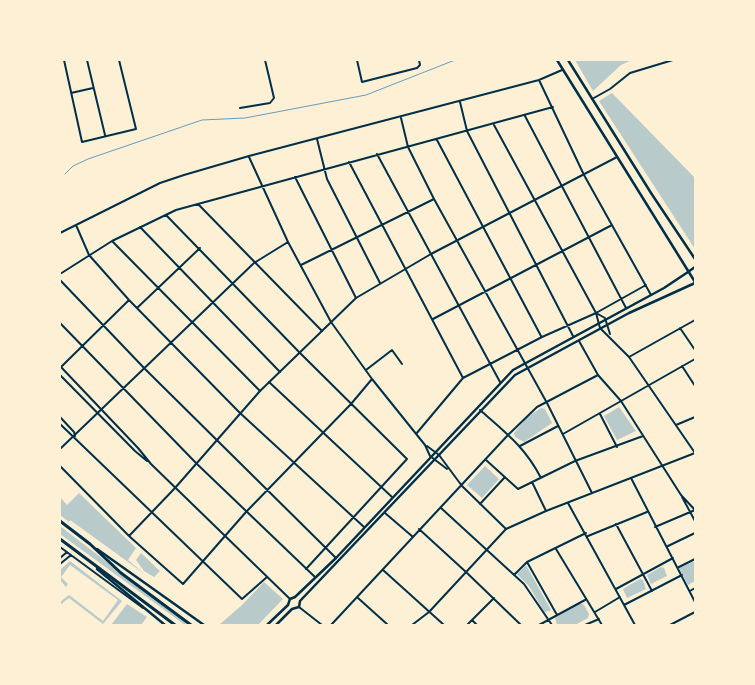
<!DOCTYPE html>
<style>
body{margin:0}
#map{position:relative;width:755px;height:685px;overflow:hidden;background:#fdf0d5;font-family:"Golos Text",sans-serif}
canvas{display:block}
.frame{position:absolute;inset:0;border:61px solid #fdf0d5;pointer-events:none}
</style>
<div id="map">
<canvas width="755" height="685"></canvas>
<div class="frame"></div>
</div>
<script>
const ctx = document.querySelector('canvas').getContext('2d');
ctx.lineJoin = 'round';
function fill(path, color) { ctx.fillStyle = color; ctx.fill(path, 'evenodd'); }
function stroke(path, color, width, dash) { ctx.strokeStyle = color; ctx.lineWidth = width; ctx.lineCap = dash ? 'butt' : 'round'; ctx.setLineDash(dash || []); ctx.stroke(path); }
const green = new Path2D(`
 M575 60H632L621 65 593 91Z
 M612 93 695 178V249L599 101Z
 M619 407 636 431 617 440 604 416Z
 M541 408 545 409 552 423 524 442 515 437 514 433 526 418Z
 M485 466 499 479 482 498 467 485Z
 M79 493 136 548 128 560 146 575 70 520 69 522 60 515V497L67 505Z
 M60 526 189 625H185L60 534Z
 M141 553 160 571 154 577 144 571 136 560Z
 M70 561 122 601 103 624 69 598 60 605V602L69 595 103 621 118 600 70 565 61 577 68 584 66 587 60 580V570Z
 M695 561V581L688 585 679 568Z
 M526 565 551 610 550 611 544 612 529 586 517 574Z
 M661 567 664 568 667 576 651 584 647 575Z
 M640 579 643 580 646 589 627 598 623 589Z
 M264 582 283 599 258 625H219L242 605Z
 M580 603 584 605 589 614 588 618 575 625H557L555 618Z
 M127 604 147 617 141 625H111Z`);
const stream = new Path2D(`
 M65 174 73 166 88 159 202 120 245 118 366 95 455 60H473`);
const minor = new Path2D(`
 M64 60 82 142 136 129 119 60
 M87 60 105 135
 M539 80 584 175 651 295
 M71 93 93 88
 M592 99 610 89 630 73 673 60
 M460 102 467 131 573 336
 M240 108 270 103 274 98 265 60
 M525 116 626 308
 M401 118 408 147 434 199 547 403 592 493
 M494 125 596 313 600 328 629 357 695 453
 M317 139 327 179 380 283
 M437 140 541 336
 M377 154 500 382
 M249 157 288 242 331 322 372 379 425 445 430 456 447 469
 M349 162 463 378
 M295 177 356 298
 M198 204 322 331
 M166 215 300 353 407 459 306 569
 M76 225 89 255 129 300 240 413 364 527
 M140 227 280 372
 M60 233 160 183 184 175 249 156 539 80 562 70
 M112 241 260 391
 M301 265 434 199
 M60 274 112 241 176 210 553 107
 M60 280 145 369 336 558
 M137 308 200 248
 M596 313 605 318 610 334
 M433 319 612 225
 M60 323 197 464 315 577
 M680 328 695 350
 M579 341 598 375 621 401 681 495 695 510
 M629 357 695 320
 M682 366 695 386
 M60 368 129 300
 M366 370 392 350 402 364
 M269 382 392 497
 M480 410C506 433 525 447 541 478
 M600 414 617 447
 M60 417 74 432 75 436
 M60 424 242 599 267 577
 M676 425 695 417
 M416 434 463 378 542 337 596 313 646 285
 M563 434 695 359
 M427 446 439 455 462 486 506 529
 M520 446 558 426
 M60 449 254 263 288 242
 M486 460 518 489 575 461 643 436
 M60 466 129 536 183 584 246 512 351 404 372 379
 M631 478 695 602
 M532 482 546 511
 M682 497 695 521
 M568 503 635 625
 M480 504 505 477
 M441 508 524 584 552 625
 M385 513 413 537
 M616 524 652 591
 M655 527 695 510
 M419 529 466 572
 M129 536 175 488
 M588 536 647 512
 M668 546 695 533
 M60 547 143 608
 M556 549 602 625
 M60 558 67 552
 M527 562 557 615
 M60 564 71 555
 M679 567 695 559
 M383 570 444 625
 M514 575 527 562 586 533
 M616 589 673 558
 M690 591 695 588
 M358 598 388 625
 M624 605 682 575
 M299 607 322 625
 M595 612 620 597
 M472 620 477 625
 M331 625 508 435 537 407 598 375
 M467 625 494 598
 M539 625 585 600
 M585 625 599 619
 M670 625 695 612`);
const tertiary = new Path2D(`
 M357 60 362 82 417 68 420 65 419 60
 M60 366 138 448 151 464 290 599
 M60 375 135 451 147 461
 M175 488 260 391 356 298 431 254 617 157
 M466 572 521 625
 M412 625 429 612 506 529 546 511 695 453`);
const secondary = new Path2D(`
 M97 549 204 625
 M97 569 165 625
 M267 625 288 605 290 599 295 597 336 558 513 370 664 288 688 272
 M276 625 292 609 299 607 300 601 515 375 629 313 695 283`);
const primary = new Path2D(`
 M557 60 695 282
 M568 60 651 193 695 259
 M688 272 695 267`);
const trunk = new Path2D(`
 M60 521 90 544 121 573 191 625
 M60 539 175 625`);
fill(green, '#b9caca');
stroke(stream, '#669bbc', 1);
stroke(minor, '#003049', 2);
stroke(tertiary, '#003049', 2);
stroke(secondary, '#003049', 2.5);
stroke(primary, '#003049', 2.5);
stroke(trunk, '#003049', 3);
</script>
